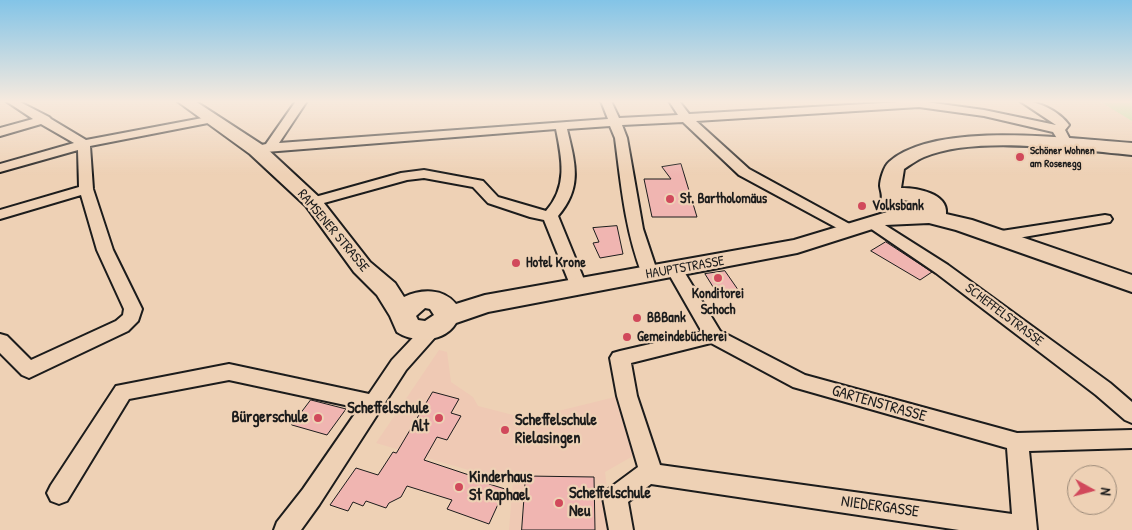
<!DOCTYPE html>
<meta charset="utf-8">
<style>
body{margin:0}
#map{position:relative;width:1132px;height:530px;overflow:hidden;background:#eed1b5;font-family:"Patrick Hand",sans-serif}
canvas{display:block}
.north{position:absolute;left:1067px;top:465px;width:50px;height:50px;box-sizing:border-box;background:#eed1b5;border:1px solid #9a8978;border-radius:50%;rotate:97deg;font-size:14px;font-weight:700;line-height:20px;text-align:center;color:#1c1c1c}
.north::after{content:'';display:block;margin:auto;width:18px;height:22px;background:#d1495b;clip-path:polygon(50% 0,100% 100%,50% 72%,0 100%)}
</style>
<div id="map">
<canvas width="1132" height="530"></canvas>
<div class="north">N</div>
</div>
<script>
const ctx = document.querySelector('canvas').getContext('2d');
ctx.lineJoin = 'round';
function fill(path, color) { ctx.fillStyle = color; ctx.fill(path, 'evenodd'); }
function stroke(path, color, width, dash) { ctx.strokeStyle = color; ctx.lineWidth = width; ctx.lineCap = dash ? 'butt' : 'round'; ctx.setLineDash(dash || []); ctx.stroke(path); }
function write(font, color, halo, rows, align = 'center') {
  ctx.font = font + ' "Patrick Hand",sans-serif'; ctx.lineWidth = 4.5; ctx.setLineDash([]); ctx.textBaseline = 'middle'; ctx.strokeStyle = halo; ctx.fillStyle = color; for (const [text, x, y, turn = 0] of rows) {
    ctx.save(); ctx.translate(x, y); ctx.rotate((+turn || 0) * Math.PI / 180); ctx.textAlign = isNaN(turn) ? turn : align; if (halo) ctx.strokeText(text, 0, 0); ctx.fillText(text, 0, 0); ctx.restore();
  }
}
const built = new Path2D(`
 M439 350 447 352 451 382 473 397 478 406 521 417H534L615 397 633 456 605 472 612 530H509L513 483 376 443Z`);
const green = new Path2D(`
 M1099 101H1132V121Z`);
const building = new Path2D(`
 M681 164 697 217H652L644 179H671L662 167Z
 M617 226 623 254 600 258 593 243 599 242 593 228Z
 M886 242 932 272 920 280 871 251Z
 M725 271 741 294 720 298 705 274Z
 M433 392 459 399 451 413 461 416 447 440 437 437 424 460 490 482 489 484 505 489 489 524 447 509 452 500 407 486 401 497 389 503 386 508 366 501 363 506 353 502 348 511 330 505 356 468 378 475 393 452 396 453Z
 M311 400 346 409 327 435 292 425Z
 M526 476 594 477 595 530H522Z`);
const minor = new Path2D(`
 M6 101H18L49 117 51 119 86 140 213 116 219 119 213 122 90 146 93 189 113 250 142 309 138 321 128 331 29 378 22 375 0 353V334L7 336 31 360 116 321 123 315 124 309 97 250 81 195 0 219V210L79 187 78 150 0 172V164L74 143 41 124 0 136V128L33 119Z
 M296 101H307L279 143 608 119 601 101H611L619 118 678 115 669 101H679L689 114 919 101 984 110 1056 125 1020 101C1037 100 1059 111 1069 125L1065 130 1073 145 1067 149 1063 148 1053 132 984 116 919 107 696 121 749 169 855 227 858 230 855 233 850 235 739 175 683 122 622 125 627 138 643 229 658 274 656 278 650 279 644 278 642 274C625 230 621 184 615 138L610 126 567 129C575 163 583 187 558 216L587 287 585 291 579 293 573 291 571 287 544 220 530 217 488 203 473 187 424 178 407 180 313 206 308 205 306 202 308 199 401 173 424 170 483 181 498 197 546 211C568 186 562 159 556 129L253 153 251 150 253 147 266 144Z
 M1105 215 1110 216 1112 219 1110 222 995 242 990 240 987 237 990 234 995 232Z
 M872 219 877 220 948 265 1110 383 1132 402V423L1125 420 1096 395 936 273 867 226 865 223 867 220Z
 M674 264 680 265 720 331 805 375 1017 433 1132 430V448L1029 451 1037 530H959L651 484 628 502 633 530H609L603 498 607 490 638 467 617 396 610 358 613 353 620 351 702 332 666 269 668 265ZM711 343 793 387 1007 448 1012 514 660 465 637 396 631 363Z
 M432 322 438 324 441 329 438 334 406 370 319 505 301 530H274L277 522 303 489 359 408 229 380 129 399 67 501 59 504 51 501 47 493 51 485 116 386 229 364 369 394 392 360 426 324Z`);
const secondary = new Path2D(`
 M177 101H195L264 146 320 198 370 262 395 283 404 297C421 289 443 288 456 304L485 295 794 240 887 212 881 201C883 195 881 193 880 186 880 180 884 166 889 162 936 120 1072 139 1132 143V155C1074 150 977 135 924 157 917 160 910 165 904 169L901 188C917 188 948 193 946 214L972 220 1132 275V292L956 230 929 223 885 225 797 253 488 312 456 323C444 343 414 343 397 332L390 316 377 295 354 272 306 206 250 154ZM902 200 916 202 925 208V210C916 212 905 209 902 200ZM425 308 430 309 434 315 425 321 418 320 416 316Z`);
const markers = [
 [1020,157,5,"#d1495b"],
 [670,199,5,"#d1495b"],
 [862,206,5,"#d1495b"],
 [516,263,5,"#d1495b"],
 [718,278,5,"#d1495b"],
 [637,318,5,"#d1495b"],
 [627,337,5,"#d1495b"],
 [318,418,5,"#d1495b"],
 [439,418,5,"#d1495b"],
 [505,430,5,"#d1495b"],
 [459,487,5,"#d1495b"],
 [559,503,5,"#d1495b"]
];
const farPoinames = [
 ["Schöner Wohnen",1030,151],
 ["am Rosenegg",1030,164]
];
const poiNames = [
 ["St. Bartholomäus",680,199],
 ["Volksbank",872,206],
 ["Hotel Krone",526,263],
 ["Konditorei",718,294,"center"],
 ["Schoch",718,310,"center"],
 ["BBBank",647,318],
 ["Gemeindebücherei",637,337]
];
const streetNames = [
 ["RAMSENER STRASSE",333,231,50],
 ["HAUPTSTRASSE",685,268,-10],
 ["SCHEFFELSTRASSE",1004,315,37]
];
const nearStreetnames = [
 ["GARTENSTRASSE",879,404,16],
 ["NIEDERGASSE",880,507,8]
];
const nearPoinames = [
 ["Scheffelschule",429,409,"right"],
 ["Alt",429,427,"right"],
 ["Bürgerschule",308,418,"right"],
 ["Scheffelschule",515,421],
 ["Rielasingen",515,439],
 ["Kinderhaus",469,478],
 ["St Raphael",469,496],
 ["Scheffelschule",569,494],
 ["Neu",569,512]
];
fill(built, '#efc9b4');
fill(green, '#bce7a4');
fill(building, '#f0b5b1');
stroke(building, '#1c1c1c', 1);
stroke(minor, '#1c1c1c', 4);
stroke(secondary, '#1c1c1c', 4);
fill(minor, '#eed1b5');
fill(secondary, '#eed1b5');
const sky = ctx.createLinearGradient(0, 0, 0, 175);
sky.addColorStop(0, '#83c4e7');
sky.addColorStop(0.58, '#f7eade');
sky.addColorStop(1, '#f7eade00');
ctx.fillStyle = sky;
ctx.fillRect(0, 0, 1132, 175);
for (const [x, y, r, color] of markers) { const dot = new Path2D(); dot.arc(x, y, r, 0, 2 * Math.PI); ctx.fillStyle = color; ctx.fill(dot); stroke(dot, '#eed1b5', 2); }
write('bold 11px', '#1c1c1c', '#eed1b5', farPoinames, 'left');
write('bold 14px', '#1c1c1c', '#eed1b5', poiNames, 'left');
write('14px', '#1c1c1c', '#eed1b5', streetNames);
write('16px', '#1c1c1c', '#eed1b5', nearStreetnames);
write('bold 16px', '#1c1c1c', '#eed1b5', nearPoinames, 'left');
</script>
